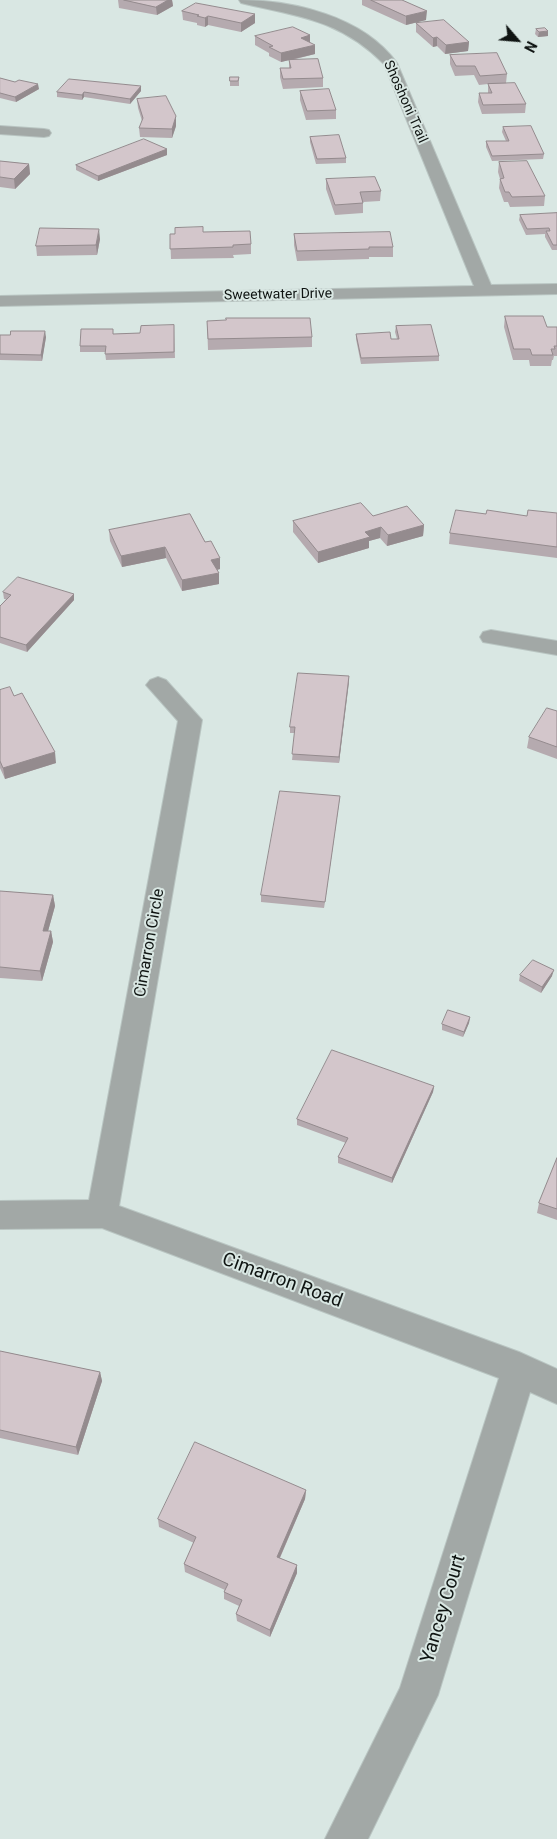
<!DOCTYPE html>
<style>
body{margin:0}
#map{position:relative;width:557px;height:1839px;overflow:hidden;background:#d9e7e3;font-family:Roboto,sans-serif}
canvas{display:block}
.north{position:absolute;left:492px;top:15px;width:50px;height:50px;-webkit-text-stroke:4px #d9e7e3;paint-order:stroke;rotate:117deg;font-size:14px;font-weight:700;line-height:20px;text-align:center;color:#0f1412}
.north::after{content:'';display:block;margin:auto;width:18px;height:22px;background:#0f1412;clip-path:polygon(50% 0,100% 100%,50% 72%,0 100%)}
</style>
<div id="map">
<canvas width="557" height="1839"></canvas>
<div class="north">N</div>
</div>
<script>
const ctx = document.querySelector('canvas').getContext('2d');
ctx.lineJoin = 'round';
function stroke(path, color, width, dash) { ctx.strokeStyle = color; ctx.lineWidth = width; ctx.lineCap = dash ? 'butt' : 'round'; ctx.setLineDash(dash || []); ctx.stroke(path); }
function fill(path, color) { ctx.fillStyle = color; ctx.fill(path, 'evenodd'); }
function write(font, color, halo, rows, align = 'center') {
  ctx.font = font + ' Roboto,sans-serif'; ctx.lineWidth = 4; ctx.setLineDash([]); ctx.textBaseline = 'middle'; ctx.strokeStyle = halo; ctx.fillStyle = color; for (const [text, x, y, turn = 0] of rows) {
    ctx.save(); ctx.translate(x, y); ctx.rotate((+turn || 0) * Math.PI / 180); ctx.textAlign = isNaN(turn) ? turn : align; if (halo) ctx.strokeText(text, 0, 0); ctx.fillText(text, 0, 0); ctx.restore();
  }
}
const minor = new Path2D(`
 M239 0C293 0 363 16 397 63L491 285 557 284V294L0 306V296L474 286 384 64C339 19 299 17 241 3Z
 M0 126 44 129 49 130 51 133 49 136 44 137 0 134Z
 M491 630 557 641V655L483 642 480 637 483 632Z
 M158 677 166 680 202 720 119 1206 519 1352 557 1369V1404L530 1392 438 1695 368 1839H325L400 1688 499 1378 102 1228 0 1229V1201L89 1200 178 721 146 685 150 680Z`);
const wall = new Path2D(`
 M118 0H172L173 6 157 15 119 8Z
 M362 0H402L426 20 406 25 362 5Z
 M182 11 255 14V23L241 32 208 25 205 27 197 25V23L183 20Z
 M416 23 469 42 468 51 445 54 437 46 433 47 416 32Z
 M536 29 548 31V36L538 37 535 34Z
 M310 35V42L315 54 292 60 323 78V87L283 89 280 77V68H289V60L281 62 269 56V53L255 45V36Z
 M450 55 507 74 506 83 526 104 525 113 482 114 478 102 479 93H488V84L479 85 474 75 455 76 450 64Z
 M230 77H239V86H230Z
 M0 78 39 89 16 102 0 98Z
 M141 86V91L130 104 84 97 82 100 57 97V92Z
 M300 91 336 110V119L306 120 300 100Z
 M137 99 176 116V126L172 138 140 137 139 128 142 121 138 108Z
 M503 127 544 154 543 159 492 161 486 147V141H506L502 132Z
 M310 137 346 158V163L316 164 310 142Z
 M167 149V155L98 181 76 170V165Z
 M0 161 29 164 30 174 15 189 0 187Z
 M499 162 545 196 544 206 510 207 508 202H504L499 188 500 179 498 172Z
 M326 179 381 191 380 201 363 202V213L335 215 326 189Z
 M557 213V250H552L545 237V234L526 235 519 220 520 215Z
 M203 232 251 244V254L233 255 234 258 171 259 170 234Z
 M294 234 393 247V257H369V259L297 261 294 245Z
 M100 239 97 255 37 256 36 246Z
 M505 316 547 327H557V356H554L553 360H552L551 366H530L529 360H513L504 327Z
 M207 321 312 337V347L208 350Z
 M174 325 175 358 106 360 105 352H80V346L114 334 140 333Z
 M396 326 439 356V361L361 364 356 339V334L391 339H397L395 332Z
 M0 335 46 337 42 361 0 360Z
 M557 513V558L449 544 450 533 486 514 527 516Z
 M190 514 220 569 217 570 219 584 182 591 166 558 122 567 110 541 109 530Z
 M373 516 424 525 423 536 387 546 380 538 369 541V548L318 563 293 532V521Z
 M3 592 74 600 27 652 0 643V606L6 599H4Z
 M349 676 339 763 292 760 295 733H290V727Z
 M0 690 56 763 5 779 0 768Z
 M557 711V759L527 748 529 737Z
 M340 796 324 908 261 902V895Z
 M0 891 53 895 55 906 48 931H51L53 942 42 981 0 978Z
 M520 975 552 976 541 993 519 981Z
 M470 1017 469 1023 463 1037 442 1030V1024Z
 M434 1086 433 1092 392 1183 338 1163V1157L346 1143 297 1125V1119Z
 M557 1158V1220L537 1213 539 1203Z
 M0 1351 100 1372 102 1381 78 1455 0 1438Z
 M306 1490 305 1499 280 1558 297 1565V1573L270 1637 237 1621 236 1614 239 1606 224 1599V1592L225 1590 185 1572 184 1564 194 1543 159 1527 158 1519Z`);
const shadedWall = new Path2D(`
 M168 0H172L173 6 157 15 156 7Z
 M427 11 426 20 406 25V16Z
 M255 14V23L241 32V23Z
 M208 16V25L205 27V18Z
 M548 31V36L538 37 539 32Z
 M310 35V44L301 38Z
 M437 37V46L433 47V38Z
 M469 42 468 51 445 54 446 45Z
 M315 45V54L281 62V53Z
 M38 84 39 89 16 102 15 97Z
 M141 86V91L130 104V99Z
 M84 92V97L82 100V95Z
 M176 116V126L172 138V129Z
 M167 149V155L98 181V176Z
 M29 164 30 174 15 189 14 179Z
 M99 229 100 239 97 255 96 245Z
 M45 331 46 337 42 361 41 355Z
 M424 525 423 536 387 546 388 535Z
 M381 527 380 538 369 541V548L318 563V552L365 532Z
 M165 547 166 558 122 567 121 556Z
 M220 558V569L212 571 211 560Z
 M219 573V584L182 591V580Z
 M74 594V600L27 652 26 645Z
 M349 676V682L339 763V757Z
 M55 752 56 763 5 779 3 768Z
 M340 796 339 802 324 908 325 902Z
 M53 895 55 906 45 942 43 931Z
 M51 931 53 942 42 981 40 971Z
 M554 970 552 976 541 993 542 987Z
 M470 1017 469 1023 463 1037 464 1032Z
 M434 1086 433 1092 392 1183V1178Z
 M100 1372 102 1381 78 1455 76 1447Z
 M306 1490 305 1499 277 1564V1557Z
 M297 1565V1573L270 1637V1630Z`);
const building = new Path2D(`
 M124 0H168L156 7Z
 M371 0H402L427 11 406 16Z
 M196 3 255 14 241 23 208 16 205 18 197 16 199 15 182 11Z
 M444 20 469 42 446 45 437 37 433 38 416 23Z
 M293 27 310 35 301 38 315 45 281 53 269 47 273 46 255 36Z
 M545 28 548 31 539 32 536 29Z
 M497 53 507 74 480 76 475 66H456L450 55Z
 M318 59 323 78 283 79 280 68H291L289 60Z
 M230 77H239L238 81H230Z
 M0 78 15 82 19 80 38 84 15 97 0 93Z
 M69 79 141 86 130 99 84 92 82 95 57 92Z
 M515 83 526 104 483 105 479 93H492L488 84Z
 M329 89 336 110 307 111 300 91Z
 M166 96 176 116 172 129 139 128 143 118 137 99Z
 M531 126 544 154 492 156 486 141H509L503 127Z
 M339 135 346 158 317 159 310 137Z
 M144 139 167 149 98 176 76 165Z
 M0 161 29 164 14 179 0 177Z
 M527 161 545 196 512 197 509 192H505L500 179 504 178 499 162Z
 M375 177 381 191 360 192 363 203 335 205 326 179Z
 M557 213V245H553L546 231H550L549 228 527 229 520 215Z
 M203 227V232L250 231 251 244 233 245V247L170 249V234H175V228Z
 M40 228 99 229 96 245 36 246Z
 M390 232 393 247H369V249L297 251 294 234Z
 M505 316H543L547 327H557V346H554L555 349H551L553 355H532L530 349H514Z
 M226 318H310L312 337 208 339 207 321 226 320Z
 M174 325V352L105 354 106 346H80L81 329H113V334L140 333 141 326Z
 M431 325 439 356 361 358 356 334 390 332 391 339H399L396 326Z
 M11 331H45L41 355 0 354V335H10Z
 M361 503 373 516 407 506 424 525 388 535 381 527 365 532 370 537 318 552 293 521Z
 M456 510 486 514 487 510 527 516 528 510 557 513V547L450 533Z
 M190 514 205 542 211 541 220 558 211 560 219 573 182 580 165 547 121 556 109 530Z
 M18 577 74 594 26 645 0 637V606L11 595 3 592Z
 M298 673 349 676 339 757 292 754 295 727H290Z
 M10 687 14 696 22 693 55 752 3 768 0 761V690Z
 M547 708 557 711V747L529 737Z
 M280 791 340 796 325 902 261 895Z
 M0 891 53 895 43 931H51L40 971 0 967Z
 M533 960 554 970 542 987 520 975Z
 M448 1010 470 1017 464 1032 442 1024Z
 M332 1050 434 1086 392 1178 338 1157 348 1138 297 1119Z
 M557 1158V1209L539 1203Z
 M0 1351 100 1372 76 1447 0 1430Z
 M195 1442 306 1490 277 1557 297 1565 270 1630 236 1614 242 1600 224 1592 228 1584 184 1564 196 1537 158 1519Z`);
const farStreetnames = [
 ["Shoshoni Trail",405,102,66],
 ["Sweetwater Drive",278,295,-1]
];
const streetNames = [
 ["Cimarron Circle",150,943,-80]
];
const nearStreetnames = [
 ["Cimarron Road",282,1281,20],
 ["Yancey Court",444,1609,-73]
];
stroke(minor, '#b9c5c2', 2);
fill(minor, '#a2a8a6');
fill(wall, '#b5aaaf');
fill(shadedWall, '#948b8e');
fill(building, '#d3c6cb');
stroke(building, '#948b8e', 1);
write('14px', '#0f1412', '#d9e7e3', farStreetnames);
write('16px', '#0f1412', '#d9e7e3', streetNames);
write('19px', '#0f1412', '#d9e7e3', nearStreetnames);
</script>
